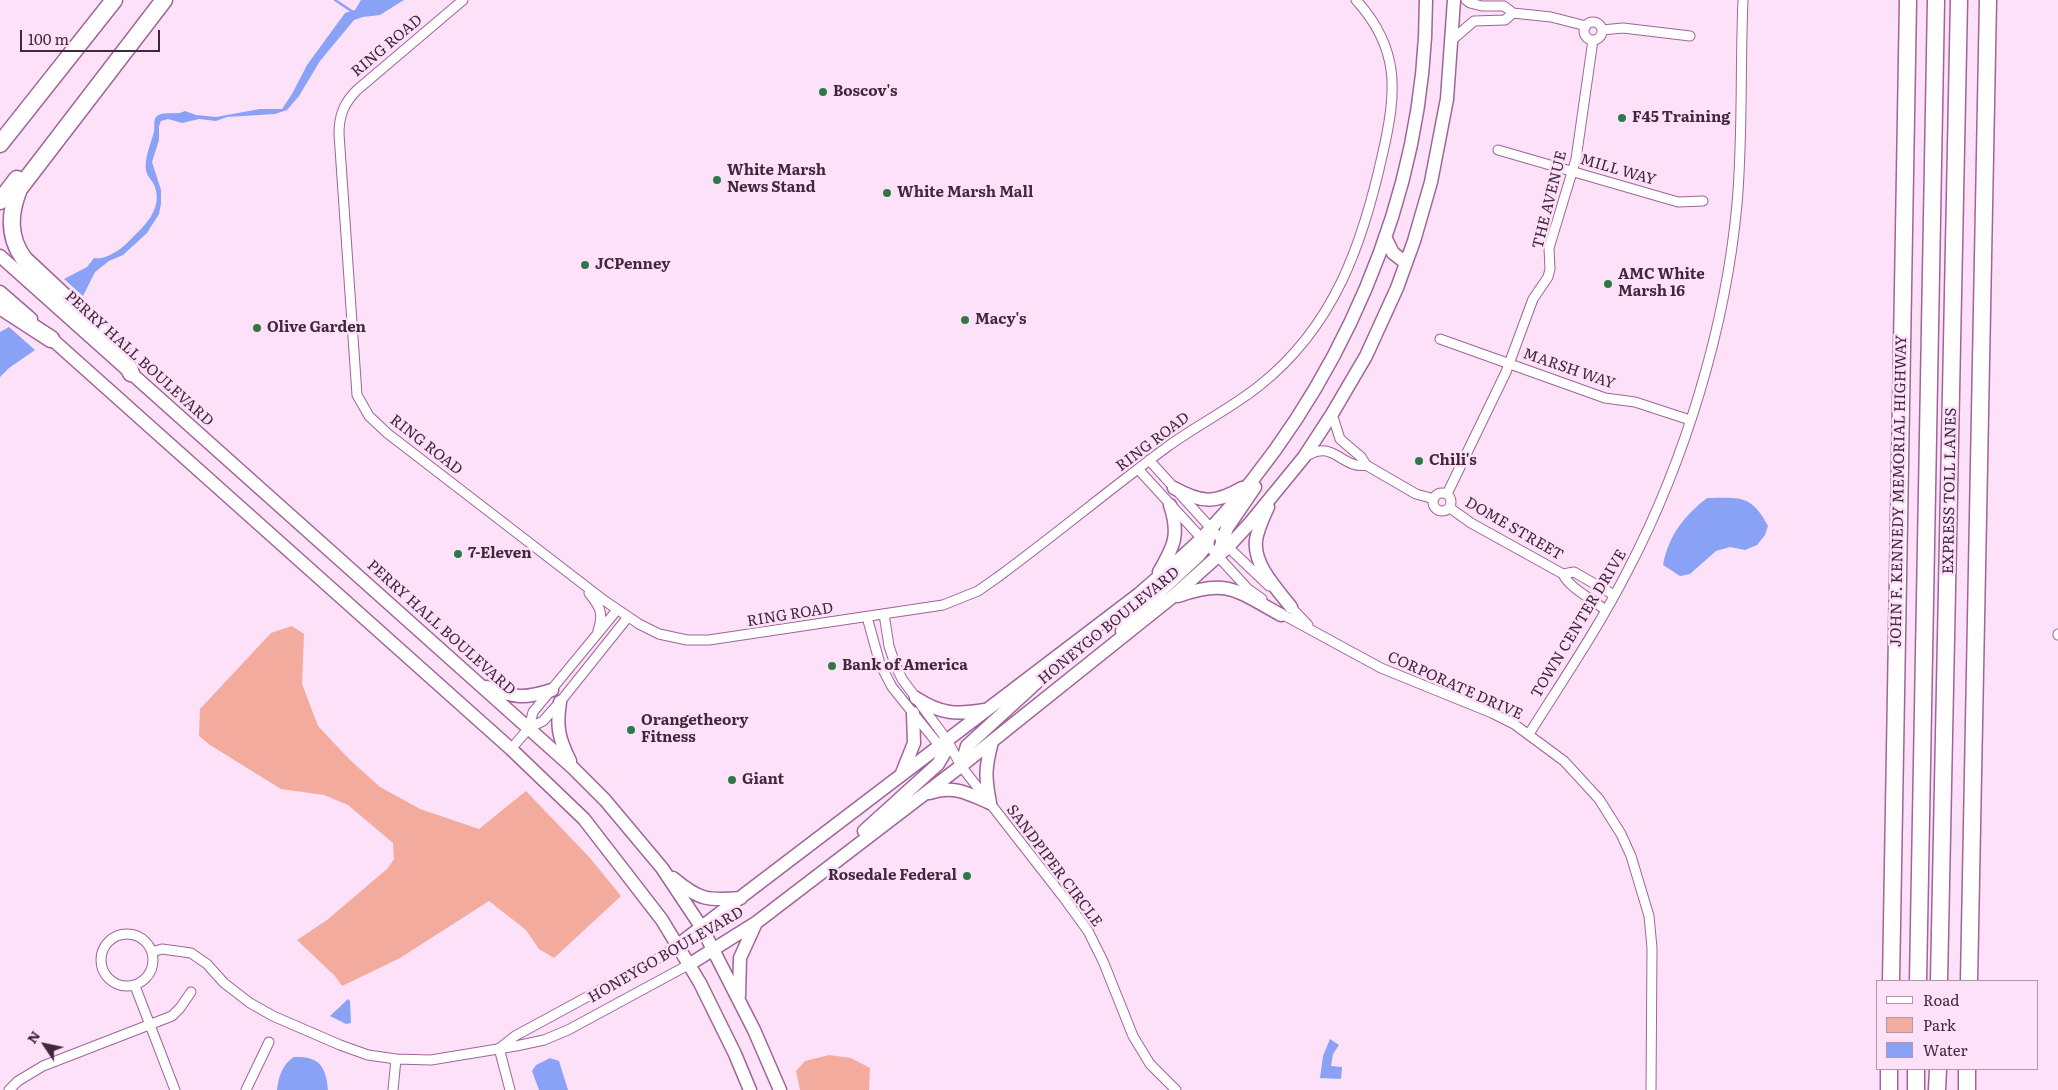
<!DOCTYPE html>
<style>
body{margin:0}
#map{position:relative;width:2058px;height:1090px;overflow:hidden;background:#fde1f8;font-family:Literata,serif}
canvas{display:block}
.legend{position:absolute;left:1876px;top:980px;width:162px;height:90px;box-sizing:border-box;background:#fde1f8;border:1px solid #b197ae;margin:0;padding:6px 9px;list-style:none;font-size:15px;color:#40273e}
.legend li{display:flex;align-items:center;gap:10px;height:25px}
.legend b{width:25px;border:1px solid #b197ae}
.north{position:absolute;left:20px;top:1020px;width:50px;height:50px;-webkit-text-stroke:4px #fde1f8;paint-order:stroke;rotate:304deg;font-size:14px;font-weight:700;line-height:20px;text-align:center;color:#40273e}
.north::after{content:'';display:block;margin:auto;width:18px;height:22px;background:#40273e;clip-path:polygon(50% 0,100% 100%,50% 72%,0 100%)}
.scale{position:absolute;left:20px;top:30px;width:140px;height:22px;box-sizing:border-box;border:2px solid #40273e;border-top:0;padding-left:6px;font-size:15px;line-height:18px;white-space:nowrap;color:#40273e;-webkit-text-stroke:4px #fde1f8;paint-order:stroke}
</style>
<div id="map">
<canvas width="2058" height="1090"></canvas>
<ul class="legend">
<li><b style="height:6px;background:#fff"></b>Road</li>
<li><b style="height:14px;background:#f3ab9e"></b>Park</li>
<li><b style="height:14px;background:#89a2f6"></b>Water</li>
</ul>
<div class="north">N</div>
<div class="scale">100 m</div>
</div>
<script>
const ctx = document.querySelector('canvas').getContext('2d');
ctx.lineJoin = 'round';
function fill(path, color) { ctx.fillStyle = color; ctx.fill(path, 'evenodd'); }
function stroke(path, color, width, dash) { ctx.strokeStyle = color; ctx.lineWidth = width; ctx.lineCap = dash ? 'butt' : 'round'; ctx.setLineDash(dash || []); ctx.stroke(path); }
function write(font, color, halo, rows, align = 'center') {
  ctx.font = font + ' Literata,serif'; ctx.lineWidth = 5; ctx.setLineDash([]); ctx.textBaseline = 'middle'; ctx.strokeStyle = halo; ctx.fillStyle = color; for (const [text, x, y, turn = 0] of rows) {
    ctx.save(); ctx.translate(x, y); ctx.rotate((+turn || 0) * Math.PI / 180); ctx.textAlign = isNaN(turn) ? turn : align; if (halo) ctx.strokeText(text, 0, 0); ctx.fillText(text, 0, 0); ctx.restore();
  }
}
const green = new Path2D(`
 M292 626 304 634 302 684 318 726 350 760 380 787 420 809 479 829 526 791 590 858 621 896 554 958 539 949 526 930 489 901 400 958 342 986 335 976 297 940 327 920 387 869 394 859 393 843 348 805 324 795 281 789 210 745 199 736 200 709 271 633Z
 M829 1055 851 1058 870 1068 869 1090H800L796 1071 805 1061Z`);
const water = new Path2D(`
 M361 0H404L380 15 363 17 354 20 320 61 299 96 287 110 275 114 227 117 216 121 199 119 182 123 168 119 161 121 159 126V140L152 162 161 190V204L159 214 147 233 123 255 109 261 95 272 83 296 64 279 87 267 94 258C105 260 119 251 127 243 142 228 163 211 155 187 153 181 147 177 146 170 144 159 151 143 154 132 155 128 153 121 156 117 163 110 176 116 185 111L196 115 216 117 260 109H282L292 94 307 65 345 13 355 10Z
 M9 327 35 350 9 368 0 377V332Z
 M1707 498C1740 498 1751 494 1768 526L1765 535 1757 545 1745 550 1730 547 1716 551 1690 574 1680 576 1663 565C1669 535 1683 517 1707 498Z
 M348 999 350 1001 351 1023 346 1024 330 1016Z
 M1330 1039 1339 1045 1333 1054 1331 1066 1342 1067 1341 1079 1320 1078 1323 1056Z
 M294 1057C319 1056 326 1066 328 1090H277C278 1078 283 1063 294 1057Z
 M550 1058 559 1061 568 1090H539L532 1071 536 1065Z`);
const stream = new Path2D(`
 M335 0 353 12`);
const street = new Path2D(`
 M463 0 357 90C344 103 339 115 339 134L357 395 369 416 387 433 605 601 639 624 659 634 687 640H709L943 605 978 591 998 577C1055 535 1110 489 1167 447 1197 425 1230 409 1259 386 1335 326 1363 243 1383 152 1397 92 1400 48 1356 0
 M1466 0 1470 3 1482 6H1504L1513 13 1551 17 1586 26
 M1584 31a9 9 0 1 1 18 0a9 9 0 1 1-18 0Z
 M1602 30 1623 28 1690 36
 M1452 40 1474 21 1505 20 1513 13
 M1498 150 1678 202 1703 201
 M1440 339 1605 398 1635 402 1690 420
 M1332 414 1340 439 1361 457 1366 465 1416 494 1434 499
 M1304 457C1309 455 1315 451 1320 451 1337 449 1347 469 1366 465
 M1149 460 1228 547 1269 586
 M1138 469 1248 589 1262 599
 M1433 502a9 9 0 1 1 18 0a9 9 0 1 1-18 0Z
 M1447 494 1506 372 1533 299 1548 277 1550 269 1549 248 1576 159 1593 40
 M1450 508 1471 523 1563 574
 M589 593C600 607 604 613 598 631
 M1288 604 1308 625
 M1605 610C1593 599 1569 588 1563 574L1574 572 1614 595
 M1278 612 1381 668 1492 713 1514 724 1564 761 1599 799 1621 834 1631 856 1649 916 1652 948 1651 1090
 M884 614 889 646 895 664 902 679 947 740 961 766 1064 898 1088 931 1103 961 1133 1036 1150 1064 1176 1090
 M867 617 880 664 892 687 942 749
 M2058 634V635
 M529 728 533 712 617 610
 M1529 734C1563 680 1599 627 1628 570 1685 461 1726 326 1737 204 1743 136 1740 68 1743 0
 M511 749 529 728 543 721 560 702 628 617
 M101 960a26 26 0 1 1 52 0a26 26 0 1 1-52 0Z
 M152 952 162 949 191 953 207 964 224 983 250 1003 273 1016 340 1045 368 1055 396 1059 431 1060 516 1046 544 1040 568 1030 690 964
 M135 986 175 1090
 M501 1047 515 1036 657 959 678 945
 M499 1048 510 1090
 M9 1090 18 1081 43 1066 172 1016 180 1008 191 992
 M246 1090 269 1042
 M393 1090 396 1059`);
const secondary = new Path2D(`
 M1385 237 1393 253 1406 263
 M0 256 479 684 573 768 605 800 662 868 702 928 754 1030 780 1090
 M0 292 31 319
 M45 333 511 749 584 819 662 920 700 983 735 1054 750 1090
 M1174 488C1201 503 1215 504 1242 488
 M1268 507C1263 518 1258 528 1256 540 1253 565 1277 589 1291 607
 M1219 552 1227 528 1255 487
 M1159 572C1174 546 1180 535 1170 505
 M1178 596C1228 578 1237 591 1281 615
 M1122 631 1127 622 1199 555 1207 545 1210 532
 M487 687C515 698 524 699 552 690
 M916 698C941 714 956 715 985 710
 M560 702C556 727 559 739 570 761
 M961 766 967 746 1037 682
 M902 773 914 743 913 713
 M929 793C954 785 967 793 990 803
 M990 803C985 777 985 768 992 742
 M864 831 938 764 945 752 947 740
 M673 878C699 900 708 901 741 898
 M678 945 1139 594C1160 575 1184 557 1204 536 1339 393 1426 198 1426 0
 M690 964 757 922 961 766 1171 598 1228 547 1250 523 1304 457 1332 414 1366 356 1397 288 1414 241 1431 182 1447 99 1454 0
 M739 996 740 958 755 925`);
const highway = new Path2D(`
 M0 144 114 0
 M0 201 17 179
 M0 306 51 339
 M131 373 121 351 117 346 24 259C8 237 9 214 19 189L164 0
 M1891 981 1908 0
 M1918 981 1936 0
 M1939 981 1959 0
 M1969 981 1988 0
 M1889 1090V1069
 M1916 1090V1069
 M1937 1090 1938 1069
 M1967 1090V1069`);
const markers = [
 [823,92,5,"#2f7846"],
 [1622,118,5,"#2f7846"],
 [717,180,5,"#2f7846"],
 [887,193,5,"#2f7846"],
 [585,265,5,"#2f7846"],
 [1608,284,5,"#2f7846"],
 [965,320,5,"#2f7846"],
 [257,328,5,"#2f7846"],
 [1419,461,5,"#2f7846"],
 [458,554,5,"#2f7846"],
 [832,666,5,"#2f7846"],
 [631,730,5,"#2f7846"],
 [732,780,5,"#2f7846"],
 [967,876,5,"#2f7846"]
];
const streetNames = [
 ["RING ROAD",387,46,-40],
 ["MILL WAY",1618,170,16],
 ["THE AVENUE",1550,200,-76],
 ["PERRY HALL BOULEVARD",139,359,42],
 ["MARSH WAY",1569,369,19],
 ["RING ROAD",1153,442,-37],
 ["RING ROAD",426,445,38],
 ["JOHN F. KENNEDY MEMORIAL HIGHWAY",1899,491,-89],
 ["EXPRESS TOLL LANES",1950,491,-89],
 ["DOME STREET",1514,529,30],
 ["RING ROAD",790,615,-9],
 ["TOWN CENTER DRIVE",1579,624,-59],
 ["HONEYGO BOULEVARD",1109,626,-39],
 ["PERRY HALL BOULEVARD",441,628,42],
 ["CORPORATE DRIVE",1455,686,24],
 ["SANDPIPER CIRCLE",1054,866,53],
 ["HONEYGO BOULEVARD",666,955,-30]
];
const poiNames = [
 ["Boscov's",833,92],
 ["F45 Training",1632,118],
 ["White Marsh",727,171],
 ["News Stand",727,188],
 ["White Marsh Mall",897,193],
 ["JCPenney",595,265],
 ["AMC White",1618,275],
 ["Marsh 16",1618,292],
 ["Macy's",975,320],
 ["Olive Garden",267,328],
 ["Chili's",1429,461],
 ["7-Eleven",468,554],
 ["Bank of America",842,666],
 ["Orangetheory",641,721],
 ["Fitness",641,738],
 ["Giant",742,780],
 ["Rosedale Federal",957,876,"right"]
];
fill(green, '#f3ab9e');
fill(water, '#89a2f6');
stroke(stream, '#89a2f6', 2.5);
stroke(street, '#a0649a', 11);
stroke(secondary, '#a0649a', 15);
stroke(highway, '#a0649a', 19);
stroke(street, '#fff', 9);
stroke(secondary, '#fff', 12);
stroke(highway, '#fff', 16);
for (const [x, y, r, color] of markers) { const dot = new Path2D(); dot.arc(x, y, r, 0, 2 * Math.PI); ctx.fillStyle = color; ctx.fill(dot); stroke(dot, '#fde1f8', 2); }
write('15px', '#40273e', '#fde1f8', streetNames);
write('bold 15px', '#40273e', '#fde1f8', poiNames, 'left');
</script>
